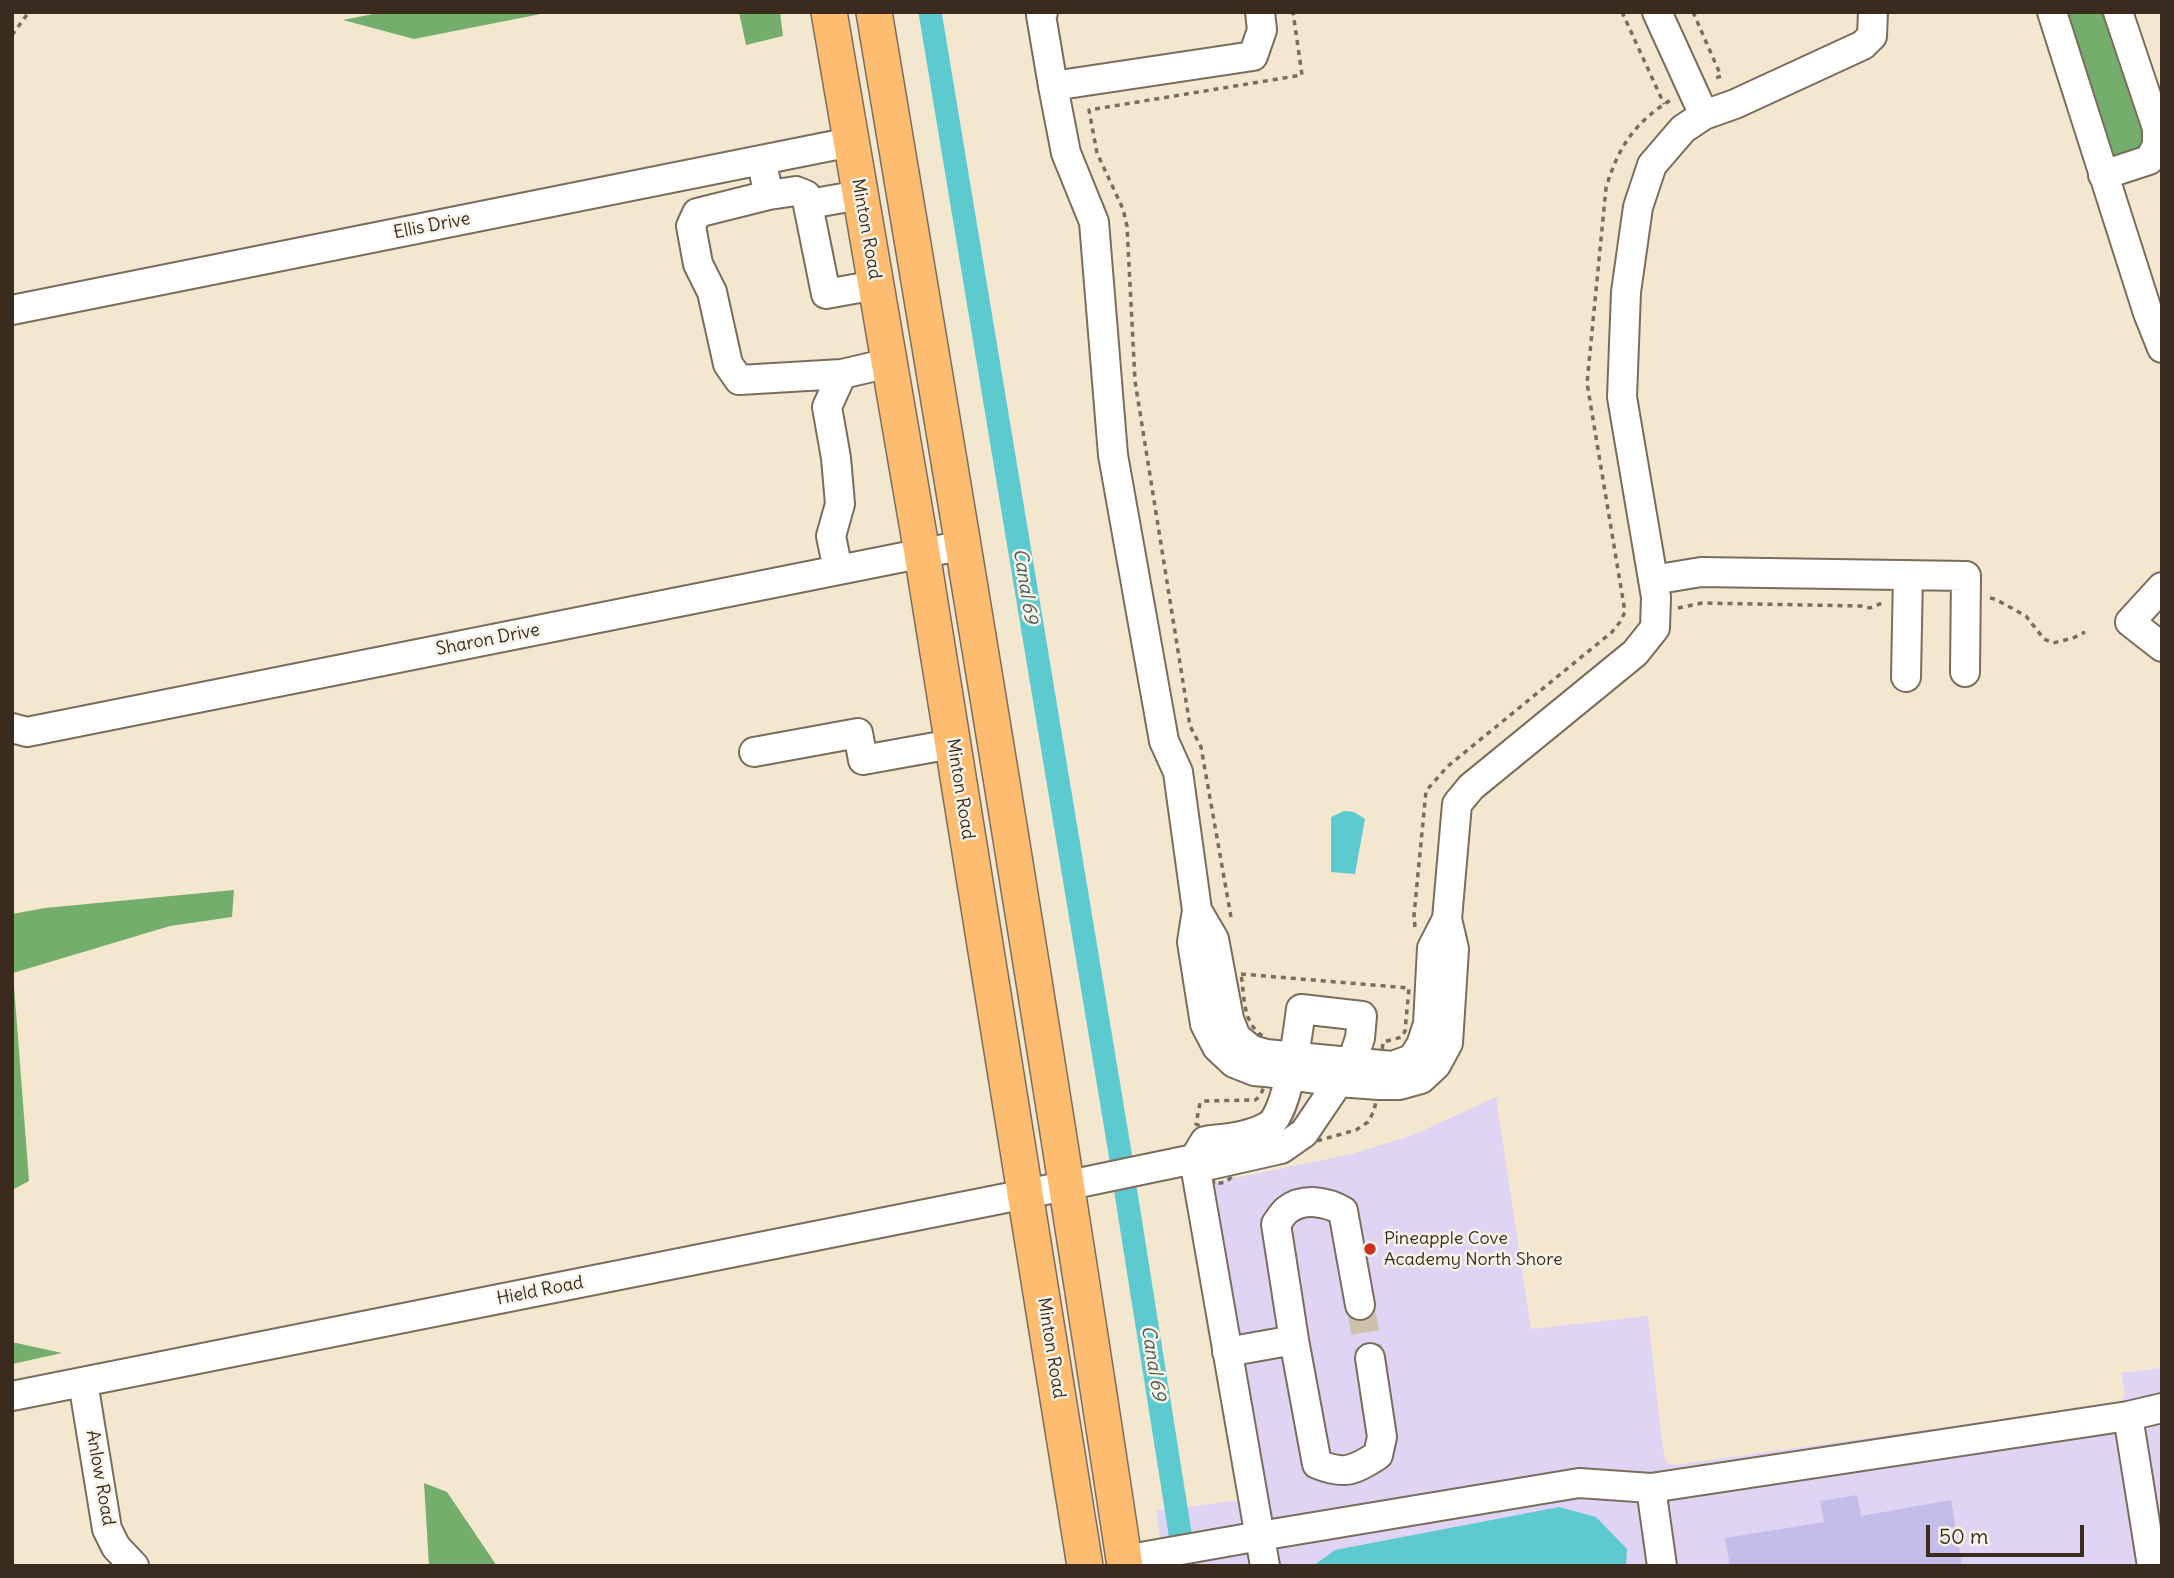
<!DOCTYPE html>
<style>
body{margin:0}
#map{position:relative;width:2174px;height:1578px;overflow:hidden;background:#f3e7d0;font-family:Delius,sans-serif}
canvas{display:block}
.frame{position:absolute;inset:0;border:14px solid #3b2a1e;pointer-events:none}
.scale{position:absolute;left:1926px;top:1525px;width:158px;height:32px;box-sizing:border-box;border:4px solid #3b2a1e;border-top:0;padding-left:9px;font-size:21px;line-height:24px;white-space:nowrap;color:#3b2a1e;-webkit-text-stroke:5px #f7f3e8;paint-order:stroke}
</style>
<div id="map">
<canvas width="2174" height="1578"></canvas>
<div class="frame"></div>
<div class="scale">50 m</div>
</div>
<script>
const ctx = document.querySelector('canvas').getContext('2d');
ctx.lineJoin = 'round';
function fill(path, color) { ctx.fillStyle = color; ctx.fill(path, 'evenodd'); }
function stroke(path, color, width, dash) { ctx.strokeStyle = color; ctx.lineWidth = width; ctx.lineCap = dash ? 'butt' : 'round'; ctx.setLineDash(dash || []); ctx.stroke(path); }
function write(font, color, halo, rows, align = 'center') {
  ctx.font = font + ' Delius,sans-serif'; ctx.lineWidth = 5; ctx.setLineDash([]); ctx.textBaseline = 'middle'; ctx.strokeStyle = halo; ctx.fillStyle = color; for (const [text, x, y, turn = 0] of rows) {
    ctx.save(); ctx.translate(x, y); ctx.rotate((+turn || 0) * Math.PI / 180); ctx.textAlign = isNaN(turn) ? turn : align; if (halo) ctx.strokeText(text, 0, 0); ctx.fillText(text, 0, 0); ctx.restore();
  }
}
const built = new Path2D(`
 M1496 1097 1531 1329 1648 1316 1662 1442 1665 1459 1669 1464 1675 1465 2117 1403 2122 1400 2125 1394 2121 1373 2162 1368V1398L1650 1478 1161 1543 1156 1511 1263 1497 1210 1183 1352 1154 1413 1135Z
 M2162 1408V1566H1125L1260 1536 1651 1488Z`);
const forest = new Path2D(`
 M383 12H551L414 39 343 20Z
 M739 12H780L783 36 746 45Z
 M2063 12H2106L2146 130 2142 149 2109 160Z
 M234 890 232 917 170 926 13 973 29 1181 12 1190V914L45 908Z
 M12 1342 62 1353 12 1364Z
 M424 1483 447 1492 497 1566H429Z`);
const water = new Path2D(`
 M1344 811 1354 812 1365 819 1355 874 1331 872V817Z
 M1559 1507 1596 1517 1627 1549 1626 1566H1313L1335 1550Z`);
const canal = new Path2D(`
 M930 12 1121 1159
 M1126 1193 1180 1533`);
const building = new Path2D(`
 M1857 1495 1861 1516 1951 1500 1962 1566H1730L1725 1538 1824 1522 1820 1501Z`);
const minorTunnel = new Path2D(`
 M1360 1305 1370 1358`);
const path = new Path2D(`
 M1622 12 1664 104
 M1693 12 1721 76 1713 79
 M12 35 29 12
 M1990 598 1995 599 2026 616 2044 639 2053 643 2073 638 2085 632
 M1678 608 1702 603 1861 606 1870 608 1882 603
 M1231 917 1201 747 1190 726 1135 381 1127 226 1123 209 1097 153 1089 110 1302 75 1293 12
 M1415 927 1414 915 1426 791 1448 766 1612 632 1620 622 1625 612 1587 383 1606 188C1618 147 1635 122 1672 99
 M1241 974 1409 988 1405 1031 1402 1037 1383 1042 1379 1085 1374 1111 1368 1122 1356 1130 1313 1142 1293 1158 1236 1173 1226 1182 1214 1184 1203 1132 1200 1126 1196 1124 1200 1103 1204 1101 1255 1100C1270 1091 1266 1055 1266 1038 1242 1025 1245 999 1241 974Z`);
const minor = new Path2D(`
 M1043 12 1041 15 1053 86 1253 56 1262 30 1260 12
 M1657 12 1704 115
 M2052 12 2148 313 2162 348
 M1053 86 1066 153 1094 222 1113 455 1164 741 1178 772 1197 910
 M761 160 769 195 697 213 691 226 698 264 712 292 728 364 739 380 842 374 889 363
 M2103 175 2149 160 2157 146V128L2118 12
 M769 195 796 191 806 195 826 294 876 285
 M809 204 860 195
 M12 310 851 142
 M838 570 831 536 840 504 836 458 827 407 842 374
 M1653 580 1701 572 1966 576 1965 672
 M2162 587 2130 622 2162 647
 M1906 677 1908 575
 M12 728 27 732 964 545
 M754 752 858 733 863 760 952 744
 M1197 910 1214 939 1229 1019 1236 1037 1252 1050 1266 1054 1392 1066 1412 1059 1421 1045 1428 1024 1432 948 1447 919 1454 949 1448 1043 1436 1065 1421 1079 1399 1085H1379L1338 1082 1265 1072 1254 1071 1234 1063 1217 1047 1205 1024 1192 942Z
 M1447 919 1457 804 1471 787 1635 653 1655 628 1656 597 1622 397 1626 292 1638 207 1652 165 1683 129 1704 115 1735 104 1863 45 1872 36 1873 12
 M1294 1340 1276 1224C1279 1220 1283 1213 1287 1210 1304 1197 1327 1202 1343 1211L1360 1305
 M1227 1352 1294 1340 1317 1464C1344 1475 1354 1471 1378 1455L1382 1437 1370 1358
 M83 1382 107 1529 116 1547 134 1566
 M12 1396 1026 1194 1194 1159 1210 1165 1281 1149 1304 1133 1352 1062 1360 1038 1362 1016 1301 1009C1298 1032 1288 1115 1268 1126 1250 1137 1226 1138 1205 1141L1194 1159 1265 1566
 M2128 1416 2152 1566
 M1651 1488 1662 1566
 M1124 1560 1260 1536 1579 1483 1651 1488 2128 1416 2162 1408`);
const major = new Path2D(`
 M829 12 922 553 1085 1566
 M874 12C961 530 1047 1047 1125 1566`);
const markers = [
 [1370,1249,7,"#c8321e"]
];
const streetNames = [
 ["Ellis Drive",432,226,-11],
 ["Minton Road",866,229,80],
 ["Sharon Drive",488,640,-11],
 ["Minton Road",960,789,81],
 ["Hield Road",540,1291,-11],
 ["Minton Road",1051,1348,81],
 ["Anlow Road",100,1478,80]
];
const poiNames = [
 ["Pineapple Cove",1384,1239],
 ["Academy North Shore",1384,1260]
];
const waterNames = [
 ["Canal 69",1025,586,81],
 ["Canal 69",1153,1363,81]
];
fill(built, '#e0d4f4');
fill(forest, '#75ae6c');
fill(water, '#5dcad0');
stroke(canal, '#5dcad0', 23);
fill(building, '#c5bde9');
stroke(minorTunnel, '#cec1ac', 28, [28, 14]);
stroke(minor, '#7b6c5c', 32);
stroke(major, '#7b6c5c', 38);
stroke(path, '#7b6c5c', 3.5, [5, 5]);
stroke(minor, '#fff', 28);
stroke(major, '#febc70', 35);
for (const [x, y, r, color] of markers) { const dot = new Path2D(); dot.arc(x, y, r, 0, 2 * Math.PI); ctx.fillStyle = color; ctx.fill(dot); stroke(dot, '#f7f3e8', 2.5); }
write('18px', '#3b2a1e', '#f7f3e8', streetNames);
write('18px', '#3b2a1e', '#f7f3e8', poiNames, 'left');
write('italic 19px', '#455a53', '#f7f3e8', waterNames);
</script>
